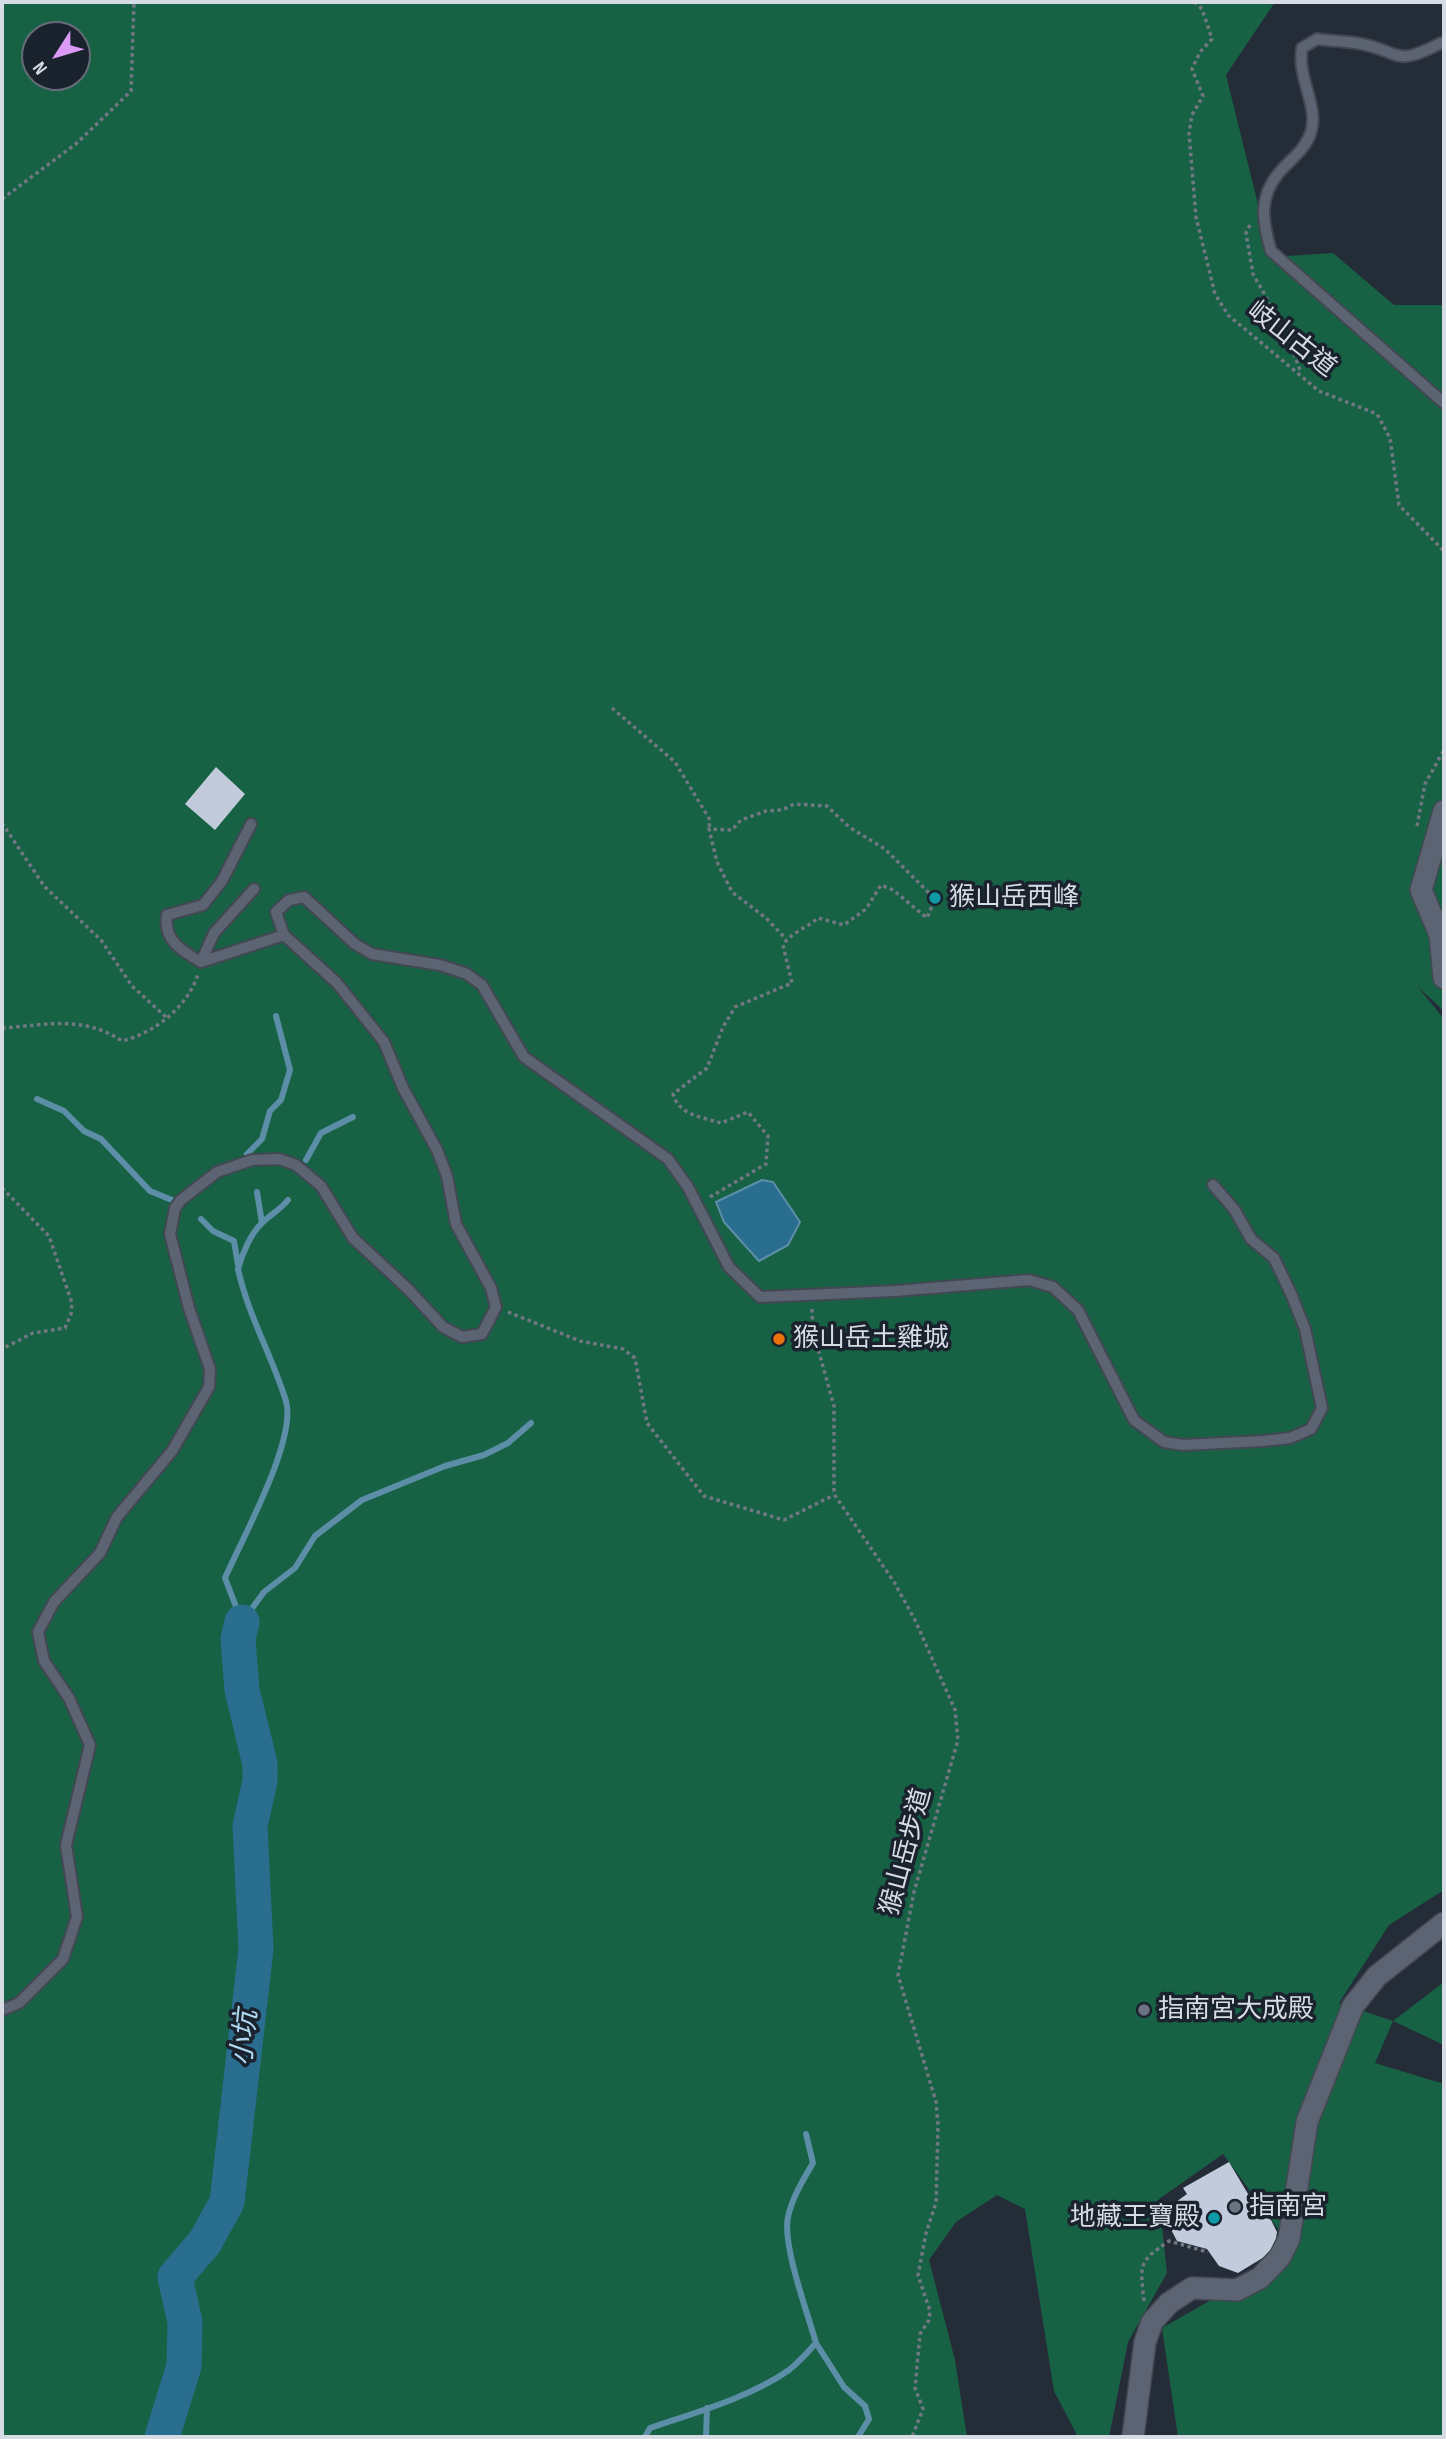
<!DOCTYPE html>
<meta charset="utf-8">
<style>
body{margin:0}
#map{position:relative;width:1446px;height:2439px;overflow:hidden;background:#242c38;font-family:"Sofia Sans Condensed",sans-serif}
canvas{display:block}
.frame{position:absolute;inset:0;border:4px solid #d7dce4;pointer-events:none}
.north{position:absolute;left:21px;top:21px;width:70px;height:70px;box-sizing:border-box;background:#1a222e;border:2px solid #666c77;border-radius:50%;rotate:233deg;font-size:19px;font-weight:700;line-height:28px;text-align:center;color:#d7dce4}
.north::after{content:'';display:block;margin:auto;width:24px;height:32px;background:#da9af6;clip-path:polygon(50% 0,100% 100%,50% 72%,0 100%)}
</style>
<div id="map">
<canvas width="1446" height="2439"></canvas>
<div class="frame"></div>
<div class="north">N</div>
</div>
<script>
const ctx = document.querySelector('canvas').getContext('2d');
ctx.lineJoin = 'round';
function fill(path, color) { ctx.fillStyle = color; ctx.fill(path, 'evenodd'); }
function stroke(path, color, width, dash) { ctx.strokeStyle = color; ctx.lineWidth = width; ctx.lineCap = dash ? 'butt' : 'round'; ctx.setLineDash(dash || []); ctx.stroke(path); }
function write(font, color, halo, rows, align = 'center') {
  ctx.font = font + ' "Sofia Sans Condensed","Noto Sans TC",sans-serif'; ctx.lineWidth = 7; ctx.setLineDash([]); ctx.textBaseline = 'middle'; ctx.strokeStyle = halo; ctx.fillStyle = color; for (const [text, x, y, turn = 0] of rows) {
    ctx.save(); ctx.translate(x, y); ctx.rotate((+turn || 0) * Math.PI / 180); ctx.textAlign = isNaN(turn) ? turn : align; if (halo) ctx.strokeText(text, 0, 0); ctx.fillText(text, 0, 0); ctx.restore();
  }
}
const forest = new Path2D(`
 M2 2H1275L1226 75 1271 257 1333 253 1394 305H1444V1011L1417 986 1444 1019V1890L1389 1925 1339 2003 1393 2021 1444 1982V2045L1393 2021 1375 2063 1444 2084V2437H1178L1162 2328 1295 2252 1223 2154 1159 2199 1167 2273 1128 2342 1109 2437H1078L1054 2391 1025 2209 997 2195 956 2222 929 2260 955 2360 967 2437H2ZM35 35H77V77H35Z`);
const water = new Path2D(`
 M762 1180 773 1182 800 1222 788 1245 759 1261 724 1222 716 1202Z`);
const stream = new Path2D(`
 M37 1099 64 1111 84 1131 101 1139 150 1191 172 1200
 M247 1154 262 1139 270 1111 281 1100 290 1070 276 1016
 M306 1160 321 1133 353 1117
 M257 1192 262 1223
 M201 1219 213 1231 234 1241 238 1265
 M242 1622 225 1578C242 1539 297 1440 286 1401 272 1356 248 1315 238 1269 242 1254 251 1233 262 1223 271 1214 280 1210 288 1200
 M242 1622 264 1592 295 1568 315 1536 362 1500 445 1466 484 1455 508 1443 531 1423
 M816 2343 844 2387 865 2406 869 2419 858 2437
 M645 2437 650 2428C694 2413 751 2397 789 2370 799 2362 808 2352 816 2343 808 2314 782 2245 788 2217 792 2198 803 2180 813 2163L806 2134
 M706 2437 707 2408`);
const river = new Path2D(`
 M162 2437 184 2366 185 2322 175 2277 205 2242 227 2202 256 1949 250 1826 260 1781V1764L242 1690 238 1639 242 1622`);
const building = new Path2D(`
 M216 767 245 794 215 830 185 804Z
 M1229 2162 1263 2219 1269 2216 1277 2232 1274 2251 1238 2273 1219 2266 1207 2249 1177 2241 1162 2212 1187 2194 1183 2188Z`);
const path = new Path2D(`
 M1194 2 1202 9 1212 39 1200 52 1192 69 1203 96 1192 115 1189 133 1196 217 1215 294 1228 315 1319 391 1377 414 1390 438 1399 505 1444 551
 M2 199 77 143 131 91 134 2
 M1250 225 1246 233 1253 274 1286 332 1301 373
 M612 708 675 762 710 820 709 829
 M2 823 44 886 101 940 132 986 167 1018
 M1417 826 1425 784 1444 750
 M2 1028C46 1025 83 1015 122 1041 154 1033 188 1007 198 974
 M2 1188 49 1236 72 1303 71 1314 65 1328 33 1333 2 1349
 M710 1197 766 1164 768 1136 748 1112 721 1123C701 1117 679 1115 673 1094L707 1068 723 1027 735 1007 792 983 783 945C789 934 808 927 818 918L844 925 866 909 881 885 893 890 927 918 935 899 885 849 849 827 827 806 794 804 782 810 766 811 741 820 732 830 709 829 717 862 732 892 766 918 786 939
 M812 1309 813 1331 834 1406V1494L894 1582 915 1620 955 1710 958 1740 914 1892 898 1975 936 2102 938 2125 936 2203 926 2233 918 2275 930 2311 929 2320 920 2334 915 2388 923 2409 912 2437
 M508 1312 580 1341 623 1349 635 1358 647 1423 704 1496 784 1520 834 1495
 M1144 2301C1140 2264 1138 2262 1169 2241L1208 2252`);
const lane = new Path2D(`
 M1441 43C1391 69 1402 50 1356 43 1343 41 1330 41 1317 39L1302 48C1297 79 1319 106 1311 132 1305 151 1289 160 1278 174 1258 199 1263 223 1271 251L1444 403
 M251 824 222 881 203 905 167 915C163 940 182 951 201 962L284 935
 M201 962 214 933 254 889
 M2 2010 19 2003 63 1959 77 1917 66 1845 90 1745 69 1698 44 1661 38 1632 54 1602 100 1553 117 1517 172 1451 209 1387 210 1369 189 1308 170 1234 175 1208 181 1200 217 1172 252 1160 279 1159 296 1165 321 1186 353 1238 408 1289 443 1327 462 1337 482 1334 496 1307 491 1288 456 1224 447 1176 437 1150 403 1088 384 1042 337 983 284 935 276 912 289 900 304 897 355 944 372 954 440 965 467 974 482 985 524 1057 668 1159 688 1187 729 1267 760 1297 895 1291 1029 1280 1053 1287 1078 1310 1134 1420 1164 1442 1183 1445 1263 1441 1290 1438 1311 1429 1322 1408 1305 1329 1292 1296 1274 1258 1251 1239 1234 1209 1213 1185`);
const street = new Path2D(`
 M1444 811 1421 890 1440 935 1444 978
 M1133 2437 1145 2342 1152 2322 1169 2303 1192 2288 1237 2290 1260 2278 1280 2257 1289 2239 1307 2122 1353 2006 1377 1976 1444 1923`);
const markers = [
 [935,898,7,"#0f9aa8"],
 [779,1339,7,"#e8710a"],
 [1144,2010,7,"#6b7280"],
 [1235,2207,7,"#6b7280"],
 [1214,2218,7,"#0f9aa8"]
];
const streetNames = [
 ["岐山古道",1291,340,38],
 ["猴山岳步道",907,1852,-75]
];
const poiNames = [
 ["猴山岳西峰",949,898],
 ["猴山岳土雞城",793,1339],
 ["指南宮大成殿",1158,2010],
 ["指南宮",1249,2207],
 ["地藏王寶殿",1200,2218,"right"]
];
const waterNames = [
 ["小坑",246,2038,-84]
];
fill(forest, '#176245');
fill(water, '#296d8f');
stroke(water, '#5d8ea8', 2);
stroke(stream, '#5d8ea8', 6);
stroke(river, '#296d8f', 35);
fill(building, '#c1cbdc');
stroke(lane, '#424852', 14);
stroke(street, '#424852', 24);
stroke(path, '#717882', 3.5, [3.5, 3.5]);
stroke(lane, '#5c6473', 10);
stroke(street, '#5c6473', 21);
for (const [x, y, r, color] of markers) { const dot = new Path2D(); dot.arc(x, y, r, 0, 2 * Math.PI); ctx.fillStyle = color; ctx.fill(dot); stroke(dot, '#1a222e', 2.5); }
write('26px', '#d7dce4', '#1a222e', streetNames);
write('26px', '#d7dce4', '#1a222e', poiNames, 'left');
write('italic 28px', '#afd9f1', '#1a222e', waterNames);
</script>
